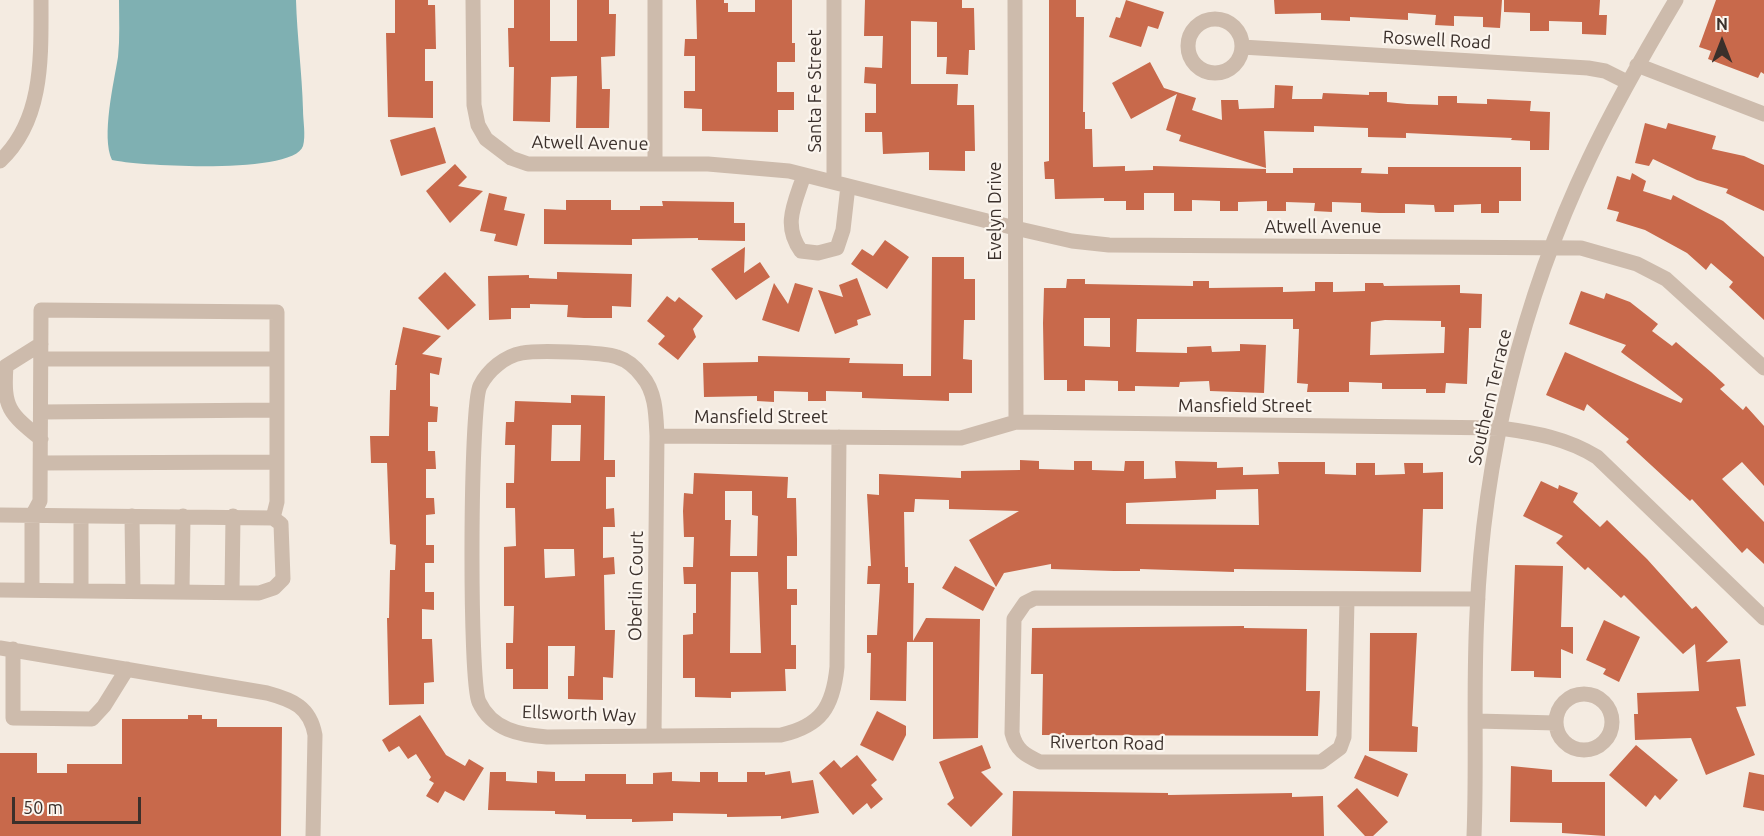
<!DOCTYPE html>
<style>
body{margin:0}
#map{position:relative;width:1764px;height:836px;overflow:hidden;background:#f4ebe1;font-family:Ubuntu,sans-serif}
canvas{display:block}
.north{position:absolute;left:1692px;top:12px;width:60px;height:60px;-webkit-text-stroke:4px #fbf5ee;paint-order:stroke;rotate:0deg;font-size:16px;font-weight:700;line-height:24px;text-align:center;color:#3b302b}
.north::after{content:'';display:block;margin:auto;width:21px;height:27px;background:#3b302b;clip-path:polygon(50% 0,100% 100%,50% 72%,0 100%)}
.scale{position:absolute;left:12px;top:797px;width:129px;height:27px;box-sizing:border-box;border:3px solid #3b302b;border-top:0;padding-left:8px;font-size:18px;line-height:21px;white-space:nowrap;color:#3b302b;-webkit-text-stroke:4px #fbf5ee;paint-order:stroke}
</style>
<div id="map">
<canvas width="1764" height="836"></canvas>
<div class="north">N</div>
<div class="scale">50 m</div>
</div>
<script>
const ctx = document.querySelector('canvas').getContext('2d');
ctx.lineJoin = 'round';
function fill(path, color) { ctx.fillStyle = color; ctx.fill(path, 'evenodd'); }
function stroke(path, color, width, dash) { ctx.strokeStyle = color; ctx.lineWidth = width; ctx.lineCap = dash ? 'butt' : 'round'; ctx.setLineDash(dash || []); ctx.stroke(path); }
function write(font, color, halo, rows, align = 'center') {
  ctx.font = font + ' Ubuntu,sans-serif'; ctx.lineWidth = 4.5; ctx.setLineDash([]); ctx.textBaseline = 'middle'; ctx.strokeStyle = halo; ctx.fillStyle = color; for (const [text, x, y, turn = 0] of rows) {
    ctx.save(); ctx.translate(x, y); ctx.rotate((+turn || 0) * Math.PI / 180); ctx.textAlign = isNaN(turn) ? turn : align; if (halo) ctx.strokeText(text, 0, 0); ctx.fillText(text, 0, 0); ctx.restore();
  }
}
const water = new Path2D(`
 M119 0H296C297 36 302 73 303 110 303 120 306 136 303 146 294 175 138 166 112 160 101 137 114 82 118 57 120 38 119 19 119 0Z`);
const building = new Path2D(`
 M395 0H428V5H435L436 49H425V81H433V118L388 117 386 33H395Z
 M514 0H550V41H577V0H609V14H616L615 56 601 57 602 89H610L609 128H576L577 76 551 77 550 122 513 121 514 67H509L508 28H514Z
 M696 0H724V3H728V12H755V0H792V43H795V62H777V92H794V110H778V132L702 131V109L684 108V91H695V56H684L685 39H697Z
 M865 0H962V8H974L975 50H969L968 75 946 74 947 57H937V22L911 21V84H958L957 105H974L975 151H965V171L929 170V152L883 154 882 132H865V113H876V84L864 83 865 67 882 68 883 36H864Z
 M1049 0H1076V17H1084L1083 112H1085V129H1092L1093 167 1125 166V171L1153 170V166L1266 169V173H1293V168H1362L1361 173 1388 174V167H1521V201H1499V213H1481V204L1454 205V212H1435L1434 205 1405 204V213H1379L1361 212V203L1332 202V212L1314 211 1315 203 1286 202V211H1267V201L1238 202V211H1220V201L1192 200V211H1174V193H1144V210H1126V201H1104V198L1055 199 1054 179H1045L1044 162 1049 161Z
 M1126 0 1164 12 1158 29 1148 26 1141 47 1109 37 1116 17 1120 18Z
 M1274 0H1502L1500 28 1483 27V17L1454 16V26L1435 25 1436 15 1408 13V20L1350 17V21L1321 20V13L1275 14Z
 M1504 0H1600L1599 15H1607L1606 35 1582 34V22L1549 21V31H1530V13L1504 12Z
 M1716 0H1764V74L1761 72 1758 78 1708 59 1711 51 1699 47Z
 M1150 62 1164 88 1196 98 1192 110 1222 120 1221 100H1238L1239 109 1274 108 1275 85 1293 86 1292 99H1322L1323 93 1369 95V92H1387V102L1407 104 1438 105V96H1457V103L1487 104V99L1531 101 1530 111 1550 112 1549 150H1530V141L1511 140 1512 138 1406 133V138L1368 137V128L1314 126V132L1264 131 1266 168 1179 141 1181 135 1166 130 1177 94 1131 119 1112 83Z
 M1645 123 1666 129 1668 123 1716 136 1712 149 1744 156 1764 165V211L1726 193 1728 189 1697 180 1653 159 1649 166 1635 163Z
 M435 127 446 163 401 176 390 140Z
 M455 164 467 177 458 186 483 191 450 223 426 191Z
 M1632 173 1646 181 1643 191 1671 200 1673 195 1723 221 1764 257V320L1729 287 1733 282 1711 263 1706 270 1687 253 1645 230 1616 221 1619 212 1607 209 1617 176 1630 180Z
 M489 193 507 197 504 210 525 214 517 246 494 241 496 234 480 231Z
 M566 200H611V210H640V206H663L662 201 734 202V223H745V241L698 240V238L632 239V245L544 244V209L566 210Z
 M885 240 909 257 887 289 851 264 862 249 873 256Z
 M745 247 744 273 760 262 770 277 736 300 711 269Z
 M932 257H964V279H975V320H964L963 359 972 360V393H949V401L862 398V392L826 391V401H808V392L774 391V402L757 401V396L704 397 703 363 758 362V356L850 358 849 363 903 364V376H931Z
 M445 272 476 305 448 330 418 298Z
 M557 272 632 274 631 307 612 306V318H584L567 317 568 305 530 304V308H511V319L489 320 488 276 529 275V278L557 279Z
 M857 278 871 315 857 320 858 325 835 334 818 290 843 297 839 285Z
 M1067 279H1085V284L1193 286V281H1209V288L1283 287V292L1315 291V282H1333V292L1365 291V283H1383L1384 286 1460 285V293L1482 294 1481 328H1469L1467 384 1446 383 1445 393H1426V389H1382V383L1349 382V392H1307L1308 384 1297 383 1299 329H1293V319H1137L1136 352 1187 353V347L1211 346 1212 352 1240 351V344L1266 345 1264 393 1210 391 1209 381 1180 382 1179 387 1135 386V391H1118V381L1085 380V391H1067V380H1044L1043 323 1044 288H1066ZM1084 318H1110V347L1084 346ZM1385 320 1441 321V327H1445L1444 353 1370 355 1371 322Z
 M774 283 788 304 795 283 813 288 799 332 762 320Z
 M1581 291 1604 299 1606 293 1630 302 1658 324 1652 331 1672 346 1676 342 1711 372 1725 385 1720 389 1743 410 1746 406 1764 426V486L1742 462 1722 479 1764 522V564L1747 548 1742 553 1692 499 1690 501 1626 442 1629 439 1587 404 1584 411 1546 395 1565 352 1681 403 1683 399 1621 352 1626 345 1569 324Z
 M667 296 675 302 679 297 703 316 693 329 696 337 678 360 658 344 665 336 647 321Z
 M403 327 441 336 422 354 442 358 439 375 430 373V406L438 407 437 422H428V451H435L436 469H426V498H434L435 514 426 515V545H434V563H425V592H434V610L422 609V639H432L434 682 424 683V704L389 705 387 618H389L390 570H395L396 545 390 544 387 463H371L370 436H389L390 390H396L397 365H395Z
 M571 395 605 396 604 460H615V477H606V509L614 508 615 527H603V558L614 557 615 574 604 575 605 630H615L613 678 603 677V700L568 699V676H574L575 646H548V689H513V669H506V643H513L514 606H504V547L516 546 515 508H506V483H514L515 445H505L506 422H514L515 401 571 403ZM552 425H581L580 461H551ZM544 549H574L575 576 545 578Z
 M1020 460 1039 461V469L1074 470V461H1092V470L1124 471 1125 461H1144V479L1176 478 1175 461 1217 462V468L1243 467V475L1279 474 1278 462H1325V474L1356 475V463H1375V475L1405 474 1404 463H1423V473L1443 472V509H1423L1421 572 1234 569V572L1140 569V571H1114L1051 569V564L1004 573 996 587 969 540 1019 511 949 509V500L915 499 914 512H904L905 567H908V583H914L913 641 926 618 980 619 978 738 933 739V642H907L906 701 870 700 871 653H867V635H877L880 584H867L868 566H871L867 494 879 495V474L961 478V471L1020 470ZM1258 489 1259 525 1126 524V503L1216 499V490Z
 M694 473 788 477 787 498H796L797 539V556H787V589H797V605H791V645H796V669H785L786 691 731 692V698L695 697V678H683V635L693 634V613H696V584H684L683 567H693L694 537H684L683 511 684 493 693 494ZM725 491H752V515L758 516 757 556H730L731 520H725ZM731 572H758L761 653H730Z
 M1541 481 1558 489 1559 485 1578 493 1573 502 1600 527 1607 520 1647 559 1692 609 1696 606 1728 642 1706 662 1740 659 1746 706 1736 707 1755 755 1706 775 1691 738 1635 740 1634 714H1638L1637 693 1699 691 1695 644 1683 654 1624 595 1621 598 1588 567 1585 570 1556 543 1563 536 1523 516Z
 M1515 565 1563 566 1561 627H1573V654L1561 649V678L1534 677V671H1511Z
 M955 566 995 588 983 611 942 588Z
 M1604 620 1640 637 1619 682 1603 674 1606 669 1586 660Z
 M1244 626V628L1307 629 1306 691H1320L1318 736 1042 735 1043 674H1031L1032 628Z
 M1370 633H1417L1412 726 1418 727 1417 752 1369 751Z
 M877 711 906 726V735L893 761 860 745Z
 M188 715H202V719H217V727H282L281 836H0V753H37V773H67V764H122V719H188Z
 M420 715 446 755 465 766 469 759 484 768 464 801 445 791 438 803 426 796 434 783 429 780 431 777 416 754 408 759 399 746 389 752 382 740Z
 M982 745 991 768 981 772 1003 794 971 827 947 804 954 798 939 762Z
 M1636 745 1678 780 1660 800 1655 795 1646 807 1609 775Z
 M857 755 877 780 871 785 883 799 871 809 867 803 853 815 819 773 834 760 841 768Z
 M1365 755 1408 774 1398 797 1354 778Z
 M1511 766 1552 770V782H1605V836L1562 833V823L1510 822Z
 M537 771 555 772V781H585V774H626V784H653V773L672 772V781L700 782V772H718V782H747V772H765V775L790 771 792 783 813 780 819 813 781 819V816L727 817V814L673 813V821L632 822V819H586V815L555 814V811L488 810 490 772H506V781L537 783Z
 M1749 772 1764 775V811L1743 807Z
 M1357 788 1388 822 1373 836H1365L1337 806Z
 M1013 791 1168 793V795L1292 793V797L1323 796 1324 836H1012Z`);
const minor = new Path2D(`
 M473 0 474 105 478 125 486 139 511 158 528 164H708L789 171 1015 228 1072 241 1109 245 1581 248 1637 264 1666 279 1764 368
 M655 0V164
 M1015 0 1016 422
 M1188 46a27 27 0 1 1 54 0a27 27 0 1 1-54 0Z
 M1242 47 1588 68 1605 71 1627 82
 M1637 65 1764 114
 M0 161C44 120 41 56 41 0
 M804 175C795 203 782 225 801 251L818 253 837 248 843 230 848 186
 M834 182V0
 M41 359H277
 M41 412 277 410
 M657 436 961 438 1016 422 1500 428C1536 433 1566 438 1597 457L1764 618
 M41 439C9 413 3 408 6 366L41 344
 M41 463 277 462
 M0 515 273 518 281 524 283 579 274 588 259 593 0 590
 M81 516V590
 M132 516 133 591
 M32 590V516L40 501 41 310 277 312V502L273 518
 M182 592 183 516
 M232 592 233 516
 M1347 600 1344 737 1340 748 1321 762H1040C1025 755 1016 750 1012 733L1014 619 1025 603 1035 598 1478 599
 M0 648 267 693C293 700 310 707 315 735L313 836
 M13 649V718L92 719 104 706 127 669
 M1556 722a28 28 0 1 1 56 0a28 28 0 1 1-56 0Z
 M1476 721 1556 723
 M654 736 657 436C656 416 656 392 642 376 636 368 627 360 617 357 603 352 538 350 522 353 505 356 488 370 480 386 470 405 469 681 479 702 492 730 520 735 547 737L781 735C821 726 833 707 837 667L839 437
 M1474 836C1477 762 1473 688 1477 614 1483 459 1522 299 1589 159 1615 104 1645 52 1676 0`);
const streetNames = [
 ["Roswell Road",1437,40,3],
 ["Santa Fe Street",815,91,-90],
 ["Atwell Avenue",590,143,1],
 ["Evelyn Drive",995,211,-90],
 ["Atwell Avenue",1323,227],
 ["Southern Terrace",1490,397,-77],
 ["Mansfield Street",1245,406],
 ["Mansfield Street",761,417],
 ["Oberlin Court",636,586,-89],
 ["Ellsworth Way",579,714,2],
 ["Riverton Road",1107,743,1]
];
fill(water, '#7fb0b2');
fill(building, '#c8694b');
stroke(minor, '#cdbbac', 15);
write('18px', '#3b302b', '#fbf5ee', streetNames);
</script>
